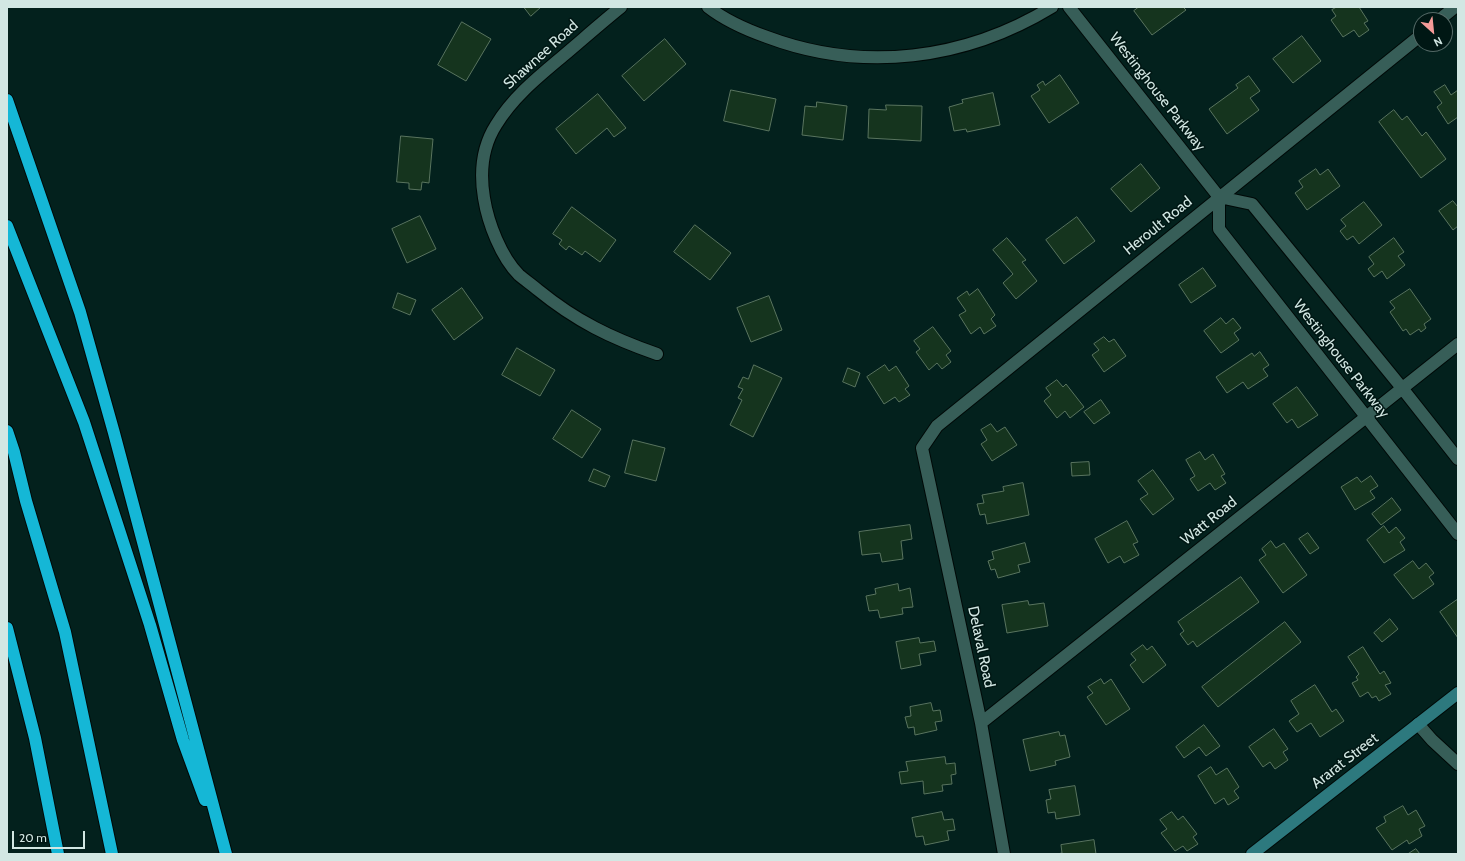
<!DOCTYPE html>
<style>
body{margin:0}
#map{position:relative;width:1465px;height:861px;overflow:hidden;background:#03211d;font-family:Cabin,sans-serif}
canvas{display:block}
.frame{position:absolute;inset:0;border:8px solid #d2e7e3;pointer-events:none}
.north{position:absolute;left:1413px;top:12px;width:40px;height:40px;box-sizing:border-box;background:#001714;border:1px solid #546a67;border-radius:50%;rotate:153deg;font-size:11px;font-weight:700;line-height:16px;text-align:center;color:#d2e7e3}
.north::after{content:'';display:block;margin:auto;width:14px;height:18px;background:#f59b98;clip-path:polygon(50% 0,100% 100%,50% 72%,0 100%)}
.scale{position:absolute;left:12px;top:831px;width:73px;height:18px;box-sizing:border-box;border:2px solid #d2e7e3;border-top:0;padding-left:5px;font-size:12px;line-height:14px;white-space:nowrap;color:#d2e7e3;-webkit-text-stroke:3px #001714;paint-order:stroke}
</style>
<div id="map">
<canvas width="1465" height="861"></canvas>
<div class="frame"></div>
<div class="north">N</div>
<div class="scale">20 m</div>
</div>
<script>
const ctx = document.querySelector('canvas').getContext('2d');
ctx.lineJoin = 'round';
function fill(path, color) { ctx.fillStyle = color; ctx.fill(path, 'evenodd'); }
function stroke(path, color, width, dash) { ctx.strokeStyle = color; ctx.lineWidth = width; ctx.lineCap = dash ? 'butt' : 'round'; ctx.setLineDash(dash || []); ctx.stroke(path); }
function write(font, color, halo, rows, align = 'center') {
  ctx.font = font + ' Cabin,sans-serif'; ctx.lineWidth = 3; ctx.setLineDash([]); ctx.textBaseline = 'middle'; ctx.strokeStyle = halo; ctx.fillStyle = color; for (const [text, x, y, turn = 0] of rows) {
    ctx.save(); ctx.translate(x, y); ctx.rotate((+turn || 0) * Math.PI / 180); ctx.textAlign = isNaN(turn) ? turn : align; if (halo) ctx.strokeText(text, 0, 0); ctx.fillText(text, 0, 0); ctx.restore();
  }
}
const building = new Path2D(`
 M524 7H541L531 16Z
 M1139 7H1183L1186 10 1152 35 1134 11Z
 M1337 7H1359L1368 21 1364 23 1369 30 1359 37 1354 30 1343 37 1331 20 1336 16 1332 10Z
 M462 22 491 39 466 81 438 65Z
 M1302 36 1321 61 1293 83 1273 59Z
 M665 39 686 64 644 101 622 76Z
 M1060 75 1079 103 1049 123 1031 96 1040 90 1037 85 1043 81 1045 85Z
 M1249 76 1260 91 1250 98 1259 110 1227 134 1209 109 1238 88 1236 85Z
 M1445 85 1451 95 1458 90V117L1448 124 1437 107 1442 103 1434 92Z
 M731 90 776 99 769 131 724 121Z
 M993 93 1000 125 967 132 966 129 954 131 949 107 963 103 962 100Z
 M598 94 626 128 614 137 607 128 576 154 556 129Z
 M817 102 847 106 843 140 802 135 805 106 816 107Z
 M886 105 922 106 921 141 868 138 869 109 886 110Z
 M1394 110 1402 120 1407 116 1422 136 1426 132 1446 159 1421 178 1379 122Z
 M401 136 433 139 429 183 422 182 421 190 409 189V183L397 182Z
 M1141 164 1160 188 1131 212 1111 189Z
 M1316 169 1320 175 1328 169 1340 186 1307 210 1295 193 1303 187 1299 181Z
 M1453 201 1458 207V226L1453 230 1439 211Z
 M1364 202 1382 225 1359 244 1353 236 1347 240 1340 231 1346 226 1341 220Z
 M572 207 616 240 600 262 585 251 582 255 569 246 566 250 559 244 562 240 553 234Z
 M420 216 436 249 407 263 392 229Z
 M1077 217 1095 241 1064 264 1046 240Z
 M695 225 731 253 710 280 674 252Z
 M1007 238 1026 260 1022 262 1037 281 1016 299 1003 283 1013 274 993 250Z
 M1394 238 1404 252 1398 256 1405 265 1387 279 1382 271 1374 277 1368 269 1374 264 1369 257Z
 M1203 268 1216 286 1191 303 1179 285Z
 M462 288 483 318 454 340 432 310Z
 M978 289 995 315 991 319 996 326 984 334 980 327 971 334 959 315 966 311 957 298 967 291 969 295Z
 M1410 289 1431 319 1424 324 1426 328 1421 332 1419 329 1410 335 1406 329 1403 331 1390 312 1395 308 1390 302Z
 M398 293 416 300 410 315 393 308Z
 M769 296 782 330 751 342 737 308Z
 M1221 318 1226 324 1233 318 1241 328 1234 333 1239 340 1221 353 1204 331Z
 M933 327 951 351 946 355 951 362 942 369 937 363 929 370 916 352 920 349 914 341Z
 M1104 337 1109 342 1114 339 1126 356 1104 372 1092 355 1099 350 1094 344Z
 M517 348 555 370 540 396 502 375Z
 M1260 352 1269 365 1263 369 1268 376 1248 389 1243 382 1227 393 1216 377 1252 353 1254 356Z
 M754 365 782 378 753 437 730 425 742 400 738 398 743 389 738 387 743 377 748 379Z
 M885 365 889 371 896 366 909 386 905 389 910 395 899 402 895 397 884 404 867 377Z
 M848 368 860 373 855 387 843 382Z
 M1057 380 1063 387 1066 384 1084 407 1070 418 1065 411 1057 418 1044 401 1051 395 1046 388Z
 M1297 387 1318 415 1298 428 1292 419 1287 423 1273 404Z
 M1101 400 1110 413 1094 424 1084 412Z
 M572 410 601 429 582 458 553 439Z
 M991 424 997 432 1005 427 1017 445 992 461 981 444 987 440 981 430Z
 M633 440 665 448 656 481 625 473Z
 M1200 452 1205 460 1213 454 1225 474 1221 476 1226 483 1215 490 1210 483 1198 491 1190 479 1195 476 1186 460Z
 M1089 462 1090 475 1072 476 1071 463Z
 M594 469 610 476 605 487 589 481Z
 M1153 470 1174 499 1153 515 1140 499 1148 494 1138 481Z
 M1371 476 1378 486 1370 491 1375 498 1355 510 1341 487 1357 477 1361 482Z
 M1023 483 1029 515 987 524 985 514 980 515 977 504 984 503 982 495 1004 491 1003 487Z
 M1392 498 1401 510 1381 525 1372 514Z
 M1127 521 1138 542 1133 544 1139 555 1124 563 1120 556 1108 563 1095 539Z
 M910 525 912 539 901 541 903 559 882 562 880 553 862 555 859 532Z
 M1384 526 1389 533 1396 527 1405 538 1400 542 1405 550 1384 563 1367 540Z
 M1308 533 1319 548 1310 554 1299 539Z
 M1271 541 1276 548 1284 543 1307 575 1283 593 1259 560 1266 555 1262 549Z
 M1025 543 1030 562 1018 565 1020 572 998 578 995 569 991 570 988 561 994 559 992 552Z
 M1413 561 1419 569 1426 563 1434 573 1429 577 1434 584 1413 599 1394 575Z
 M1241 577 1259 602 1197 647 1193 641 1188 645 1180 634 1184 631 1178 622Z
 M898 584 899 591 910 588 913 607 902 608 903 614 880 618 878 610 869 611 866 596 876 594 875 589Z
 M1457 600 1458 602V638L1440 612Z
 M1028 601 1029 605 1044 603 1048 626 1007 633 1002 605Z
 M1390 619 1398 629 1382 642 1374 633Z
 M1285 622 1301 642 1218 707 1202 687Z
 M919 638 920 643 934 641 936 651 919 654 921 665 901 669 896 642Z
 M1143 645 1147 650 1152 646 1166 665 1143 683 1130 665 1136 660 1131 654Z
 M1363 647 1380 674 1384 671 1391 683 1385 685 1391 694 1379 701 1376 696 1372 698 1368 692 1360 697 1352 683 1358 680 1356 677 1359 674 1348 657Z
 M1101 679 1104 684 1111 679 1130 709 1106 725 1087 697 1093 693 1088 687Z
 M1315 685 1332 712 1336 709 1344 721 1320 737 1311 723 1297 732 1289 721 1299 714 1291 701Z
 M931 703 933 711 940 710 942 721 935 722 937 730 915 735 914 727 908 728 905 717 911 716 910 707Z
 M1204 725 1220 746 1206 756 1199 747 1184 758 1176 747Z
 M1274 729 1288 749 1283 752 1288 760 1275 769 1270 762 1263 767 1249 747Z
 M1059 732 1060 736 1065 735 1070 757 1055 761 1056 765 1030 771 1023 740Z
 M945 757 946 764 955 763 956 774 951 775 952 784 942 785 943 791 924 794 923 781 901 784 899 772 908 771 906 762Z
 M1211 767 1216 775 1227 768 1239 787 1234 791 1239 798 1228 805 1224 798 1215 804 1198 776Z
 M1075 786 1080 815 1056 819 1055 812 1048 813 1046 800 1051 799 1049 790Z
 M1403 806 1408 815 1416 810 1425 826 1419 829 1422 836 1409 844 1407 840 1392 850 1376 828 1386 822 1384 817Z
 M942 812 944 820 953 819 955 830 947 831 949 840 925 845 923 836 916 837 912 818Z
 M1172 812 1178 820 1183 816 1197 834 1193 837 1198 844 1187 851 1183 846 1175 851 1161 833 1167 829 1160 820Z
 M1094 840 1096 854H1057L1062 853 1061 845Z
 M1416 849 1420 854H1408Z`);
const street = new Path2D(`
 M621 7C601 23 582 40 563 56 538 77 513 97 496 125 482 147 480 174 484 198 488 223 501 257 519 275 525 280 532 285 538 290 576 321 611 338 657 354
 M708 7C726 21 747 30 767 37 863 73 965 60 1052 7
 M1069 7 1219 197V229L1458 534
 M1439 20 1455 7
 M1219 197 1252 204 1402 388 1458 459
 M981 723 1458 344
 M1418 724 1432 740 1458 764
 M1004 854 981 723 922 448 937 426 1421 35`);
const secondary = new Path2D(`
 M1252 854 1458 693`);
const highway = new Path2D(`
 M7 100 80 312 114 433 226 854
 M7 226 84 422 150 625 183 740 205 800
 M7 431 14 452 26 501 65 632 112 854
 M7 628 35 738 58 854`);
const streetNames = [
 ["Shawnee Road",541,55,-42],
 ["Westinghouse Parkway",1157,92,52],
 ["Heroult Road",1158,226,-39],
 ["Westinghouse Parkway",1341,359,52],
 ["Watt Road",1209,521,-39],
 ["Delaval Road",981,647,78],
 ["Ararat Street",1345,761,-38]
];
fill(building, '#15341e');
stroke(building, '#59745f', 1);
stroke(street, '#000907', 14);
stroke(secondary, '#000907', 14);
stroke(highway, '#000907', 14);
stroke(street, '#375e58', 12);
stroke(secondary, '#2d797e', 12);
stroke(highway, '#15b7d6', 12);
write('15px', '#d2e7e3', '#001714', streetNames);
</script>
